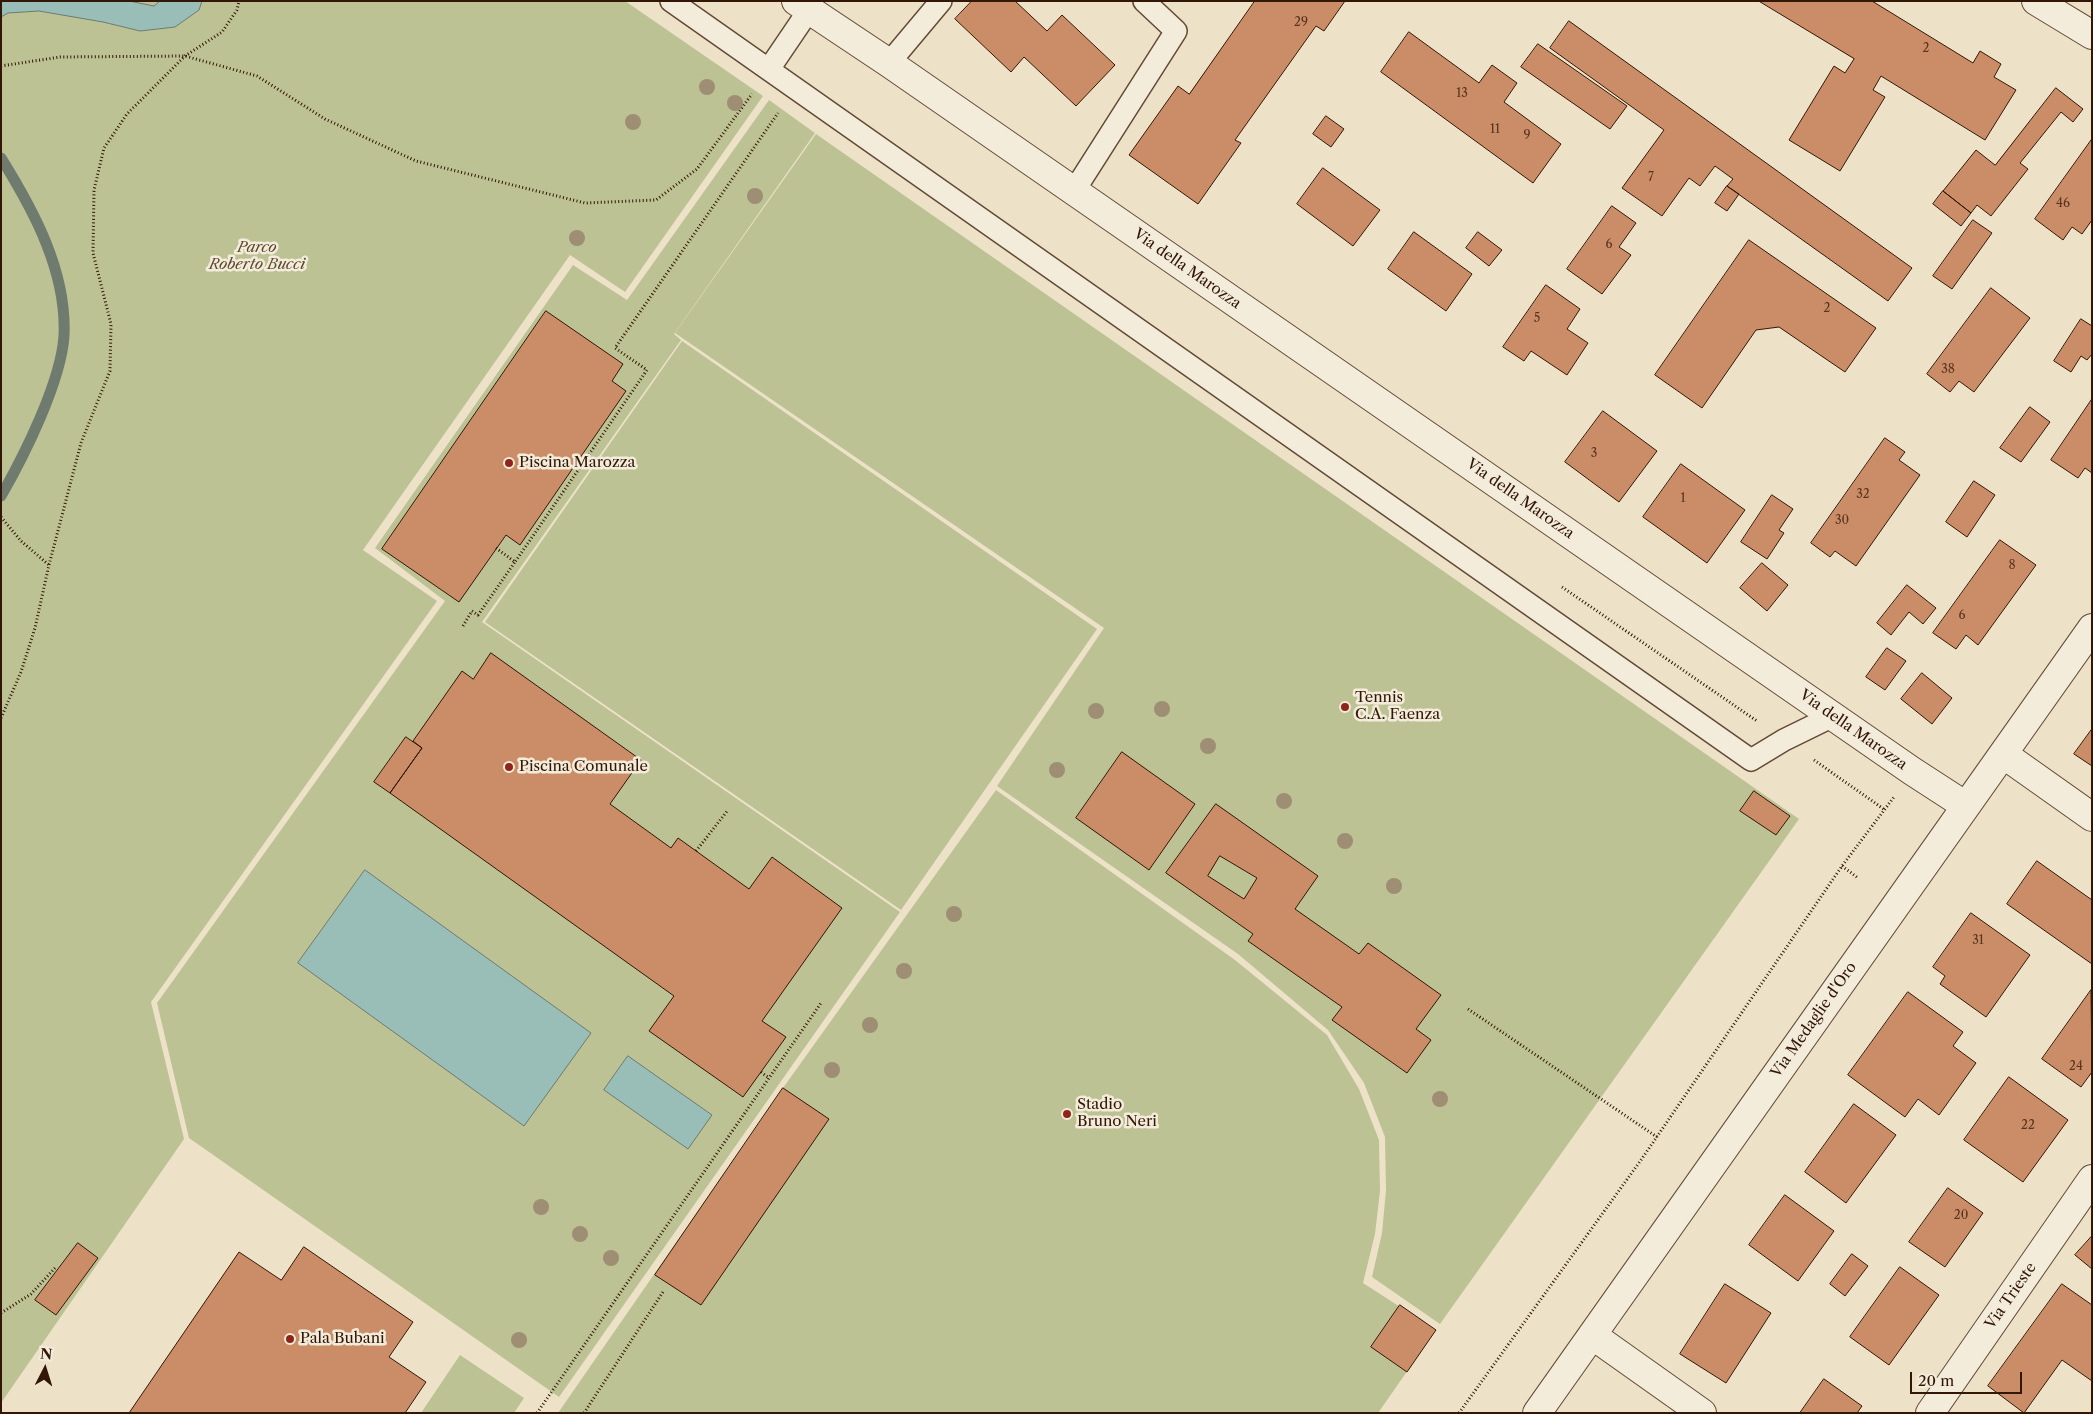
<!DOCTYPE html>
<style>
body{margin:0}
#map{position:relative;width:2093px;height:1414px;overflow:hidden;background:#ede2c8;font-family:"Libre Caslon Text",serif}
canvas{display:block}
.frame{position:absolute;inset:0;border:2px solid #331706;pointer-events:none}
.north{position:absolute;left:20px;top:1344px;width:50px;height:50px;-webkit-text-stroke:4px #f3ecdb;paint-order:stroke;rotate:5deg;font-size:14px;font-weight:700;line-height:20px;text-align:center;color:#331706}
.north::after{content:'';display:block;margin:auto;width:18px;height:22px;background:#331706;clip-path:polygon(50% 0,100% 100%,50% 72%,0 100%)}
.scale{position:absolute;left:1910px;top:1372px;width:112px;height:22px;box-sizing:border-box;border:2px solid #331706;border-top:0;padding-left:6px;font-size:15px;line-height:18px;white-space:nowrap;color:#331706;-webkit-text-stroke:4px #f3ecdb;paint-order:stroke}
</style>
<div id="map">
<canvas width="2093" height="1414"></canvas>
<div class="frame"></div>
<div class="north">N</div>
<div class="scale">20 m</div>
</div>
<script>
const ctx = document.querySelector('canvas').getContext('2d');
ctx.lineJoin = 'round';
function fill(path, color) { ctx.fillStyle = color; ctx.fill(path, 'evenodd'); }
function stroke(path, color, width, dash) { ctx.strokeStyle = color; ctx.lineWidth = width; ctx.lineCap = dash ? 'butt' : 'round'; ctx.setLineDash(dash || []); ctx.stroke(path); }
function write(font, color, halo, rows, align = 'center') {
  ctx.font = font + ' "Libre Caslon Text",serif'; ctx.lineWidth = 5; ctx.setLineDash([]); ctx.textBaseline = 'middle'; ctx.strokeStyle = halo; ctx.fillStyle = color; for (const [text, x, y, turn = 0] of rows) {
    ctx.save(); ctx.translate(x, y); ctx.rotate((+turn || 0) * Math.PI / 180); ctx.textAlign = isNaN(turn) ? turn : align; if (halo) ctx.strokeText(text, 0, 0); ctx.fillText(text, 0, 0); ctx.restore();
  }
}
const green = new Path2D(`
 M1 1H625L763 96 625 292 570 255 363 550 437 601 151 1002 184 1139 1 1403Z
 M769 100 815 133 674 334 681 340 482 622 900 912 559 1397 189 1138 157 1003 445 601 375 548 573 265 627 300Z
 M816 134 1799 819 1440 1324 1372 1277 1382 1233 1386 1190 1385 1137 1364 1083 1328 1030 1238 954 997 786 1104 628 675 333Z
 M682 341 1097 629 901 910 485 622Z
 M996 790 1235 960 1327 1035 1359 1089 1379 1140 1380 1191 1375 1234 1363 1283 1436 1330 1378 1413H558L783 1088Z
 M460 1355 524 1398 514 1413H421Z`);
const water = new Path2D(`
 M1 1H129L154 6 160 1H202L199 10 175 27 140 31 103 22 39 11 8 13 1 17Z
 M365 870 591 1033 524 1126 298 963Z
 M628 1056 712 1115 688 1149 604 1090Z`);
const stream = new Path2D(`
 M1 158C34 211 67 272 64 336 61 382 24 456 1 496`);
const building = new Path2D(`
 M972 1H1015L1047 31 1062 15 1115 65 1076 106 1024 57 1011 72 955 19Z
 M1255 1H1345L1324 31 1316 26 1235 140 1241 143 1198 204 1129 155 1178 86 1189 94Z
 M1759 1H1872L1973 63 1980 51 2001 64 1994 77 2016 90 1985 140 1881 76 1873 90 1885 97 1840 171 1789 140 1834 66 1845 73 1854 59Z
 M1569 21 1912 268 1888 301 1727 186 1733 179 1715 166 1700 186 1689 178 1662 216 1622 188 1664 130 1550 48Z
 M1409 32 1479 83 1492 65 1517 83 1504 102 1561 144 1533 183 1381 72Z
 M1538 44 1627 106 1610 129 1521 67Z
 M2056 88 2083 109 2073 122 2061 112 2020 163 2028 169 1991 216 1977 205 1971 213 1943 191 1976 150 1995 165Z
 M1326 116 1344 129 1331 147 1313 134Z
 M2092 139V220L2082 234 2072 227 2063 240 2035 219Z
 M1323 168 1380 210 1353 246 1297 204Z
 M1727 186 1739 194 1727 211 1715 203Z
 M1943 191 1971 213 1961 226 1933 204Z
 M1612 206 1636 223 1619 247 1631 255 1602 294 1567 269Z
 M1973 220 1992 233 1952 289 1933 276Z
 M1414 232 1472 274 1446 311 1388 269Z
 M1478 232 1502 250 1489 266 1466 248Z
 M1749 240 1876 328 1845 372 1779 327 1756 330 1702 408 1655 375Z
 M1546 285 1580 309 1567 329 1588 343 1567 375 1531 351 1524 361 1503 347Z
 M1991 288 2030 318 1974 392 1959 381 1950 392 1927 374Z
 M546 311 623 364 612 381 626 391 520 545 506 535 459 602 382 549Z
 M2081 319 2092 326V354L2087 360 2081 356 2071 372 2054 361Z
 M2092 399V473L2085 468 2078 478 2051 460Z
 M2030 407 2050 422 2021 462 2000 448Z
 M1603 411 1657 451 1619 502 1565 462Z
 M1885 438 1905 452 1899 460 1920 475 1856 566 1835 551 1830 557 1811 543Z
 M1681 464 1745 510 1707 563 1643 517Z
 M1974 481 1995 495 1967 537 1946 522Z
 M1772 495 1793 509 1779 530 1784 533 1767 559 1741 542Z
 M2000 540 2036 565 1978 645 1966 635 1956 649 1933 633Z
 M1762 563 1788 585 1767 611 1740 588Z
 M1907 585 1936 608 1923 624 1909 612 1891 635 1877 623Z
 M1887 648 1906 661 1885 690 1866 677Z
 M491 653 641 760 610 804 671 848 678 838 749 889 772 857 842 908 762 1021 786 1037 743 1097 649 1031 674 996 390 793 422 748 413 741 462 671 473 679Z
 M1922 673 1952 698 1932 724 1901 699Z
 M2092 729V766L2074 754Z
 M406 737 422 748 390 793 374 782Z
 M1122 752 1195 804 1149 870 1076 818Z
 M1754 791 1790 816 1776 835 1740 811Z
 M1216 804 1318 876 1295 909 1359 954 1368 943 1441 995 1416 1029 1431 1040 1407 1073 1332 1020 1342 1007 1248 941 1253 934 1166 873ZM1220 856 1257 878 1244 899 1208 876Z
 M2037 861 2092 900V964L2007 904Z
 M1971 913 2030 955 1986 1017 1940 984 1945 976 1933 967Z
 M2091 990 2092 1072 2081 1087 2042 1059Z
 M1908 992 1963 1032 1953 1046 1976 1063 1939 1115 1918 1099 1905 1117 1848 1075Z
 M2009 1077 2068 1120 2023 1182 1964 1140Z
 M783 1088 829 1119 701 1305 655 1275Z
 M1854 1104 1896 1135 1846 1203 1805 1172Z
 M1948 1188 1983 1213 1945 1267 1909 1242Z
 M1785 1195 1834 1231 1798 1281 1749 1245Z
 M2092 1236V1269L2075 1255Z
 M78 1243 98 1258 56 1315 35 1300Z
 M304 1247 413 1322 389 1357 426 1382 405 1413H129L239 1252 281 1280Z
 M1852 1254 1868 1266 1845 1296 1830 1284Z
 M1900 1267 1939 1295 1889 1365 1850 1337Z
 M1725 1284 1771 1313 1726 1383 1680 1354Z
 M2062 1284 2092 1305V1381L2062 1360 2024 1413 1988 1386Z
 M1400 1305 1436 1330 1407 1372 1371 1347Z
 M1824 1379 1862 1406 1857 1413H1800Z`);
const path = new Path2D(`
 M1 66 60 57 185 56 257 76 325 119 416 161 585 203 656 200 697 169 752 94
 M1 517 21 541 49 565
 M496 548 515 562 647 370 615 348 778 113
 M1562 587 1757 721
 M463 626 472 611 478 615 515 562
 M1 718 21 672 35 628 49 565 81 443 110 371 111 324 93 253 94 190 104 148 127 114 185 56 222 32 237 10 239 1
 M1814 760 1885 810
 M696 851 728 810
 M1842 866 1858 878
 M1468 1009 1657 1137
 M761 1072 769 1078
 M1 1313 31 1294 55 1268
 M537 1413 821 1003
 M584 1413 663 1292
 M1459 1413 1641 1160 1842 866 1894 797`);
const service = new Path2D(`
 M671 1 1751 760 1784 740 1833 716
 M889 63 941 1
 M769 69 809 10
 M1074 191 1176 31 1144 1`);
const minor = new Path2D(`
 M796 1 889 63 1912 771 1966 806
 M2036 1 2092 35
 M2003 754 2092 817
 M1592 1335 1702 1413
 M1537 1413 2092 628
 M1930 1413 2092 1179`);
const trees = [
 [707,87],
 [735,103],
 [633,122],
 [755,196],
 [577,238],
 [1162,709],
 [1096,711],
 [1208,746],
 [1057,770],
 [1284,801],
 [1345,841],
 [1394,886],
 [954,914],
 [904,971],
 [870,1025],
 [832,1070],
 [1440,1099],
 [541,1207],
 [580,1234],
 [611,1258],
 [519,1340]
];
const markers = [
 [509,463,5,"#8f2418"],
 [1345,707,5,"#8f2418"],
 [509,767,5,"#8f2418"],
 [1067,1114,5,"#8f2418"],
 [290,1339,5,"#8f2418"]
];
const numberNames = [
 ["29",1301,23],
 ["2",1926,49],
 ["13",1462,94],
 ["11",1495,130],
 ["9",1527,136],
 ["7",1651,178],
 ["46",2063,204],
 ["6",1609,245],
 ["2",1827,309],
 ["5",1537,319],
 ["38",1948,370],
 ["3",1594,454],
 ["32",1863,495],
 ["1",1683,499],
 ["30",1842,521],
 ["8",2012,566],
 ["6",1962,616],
 ["31",1978,941],
 ["24",2076,1067],
 ["22",2028,1126],
 ["20",1961,1216]
];
const parkNames = [
 ["Parco",257,248],
 ["Roberto Bucci",257,265]
];
const streetNames = [
 ["Via della Marozza",1187,269,35],
 ["Via della Marozza",1520,499,35],
 ["Via della Marozza",1853,730,35],
 ["Via Medaglie d'Oro",1814,1020,-55],
 ["Via Trieste",2011,1296,-55]
];
const poiNames = [
 ["Piscina Marozza",519,463],
 ["Tennis",1355,698],
 ["C.A. Faenza",1355,715],
 ["Piscina Comunale",519,767],
 ["Stadio",1077,1105],
 ["Bruno Neri",1077,1122],
 ["Pala Bubani",300,1339]
];
fill(green, '#bcc293');
fill(water, '#99bdb7');
stroke(water, '#707b70', 1);
stroke(stream, '#707b70', 11);
fill(building, '#cb8d67');
stroke(building, '#331706', 1);
stroke(service, '#624a36', 24);
stroke(minor, '#624a36', 30);
stroke(path, '#331706', 3, [1, 2.5]);
stroke(service, '#f3ecdb', 21);
stroke(minor, '#f3ecdb', 28);
ctx.fillStyle = '#9d8e74';
for (const [x, y] of trees) { ctx.beginPath(); ctx.arc(x, y, 8, 0, 2 * Math.PI); ctx.fill(); }
for (const [x, y, r, color] of markers) { const dot = new Path2D(); dot.arc(x, y, r, 0, 2 * Math.PI); ctx.fillStyle = color; ctx.fill(dot); stroke(dot, '#f3ecdb', 2); }
write('12px', '#59341e', null, numberNames);
write('italic 15px', '#5c4a30', '#f3ecdb', parkNames);
write('15px', '#331706', '#f3ecdb', streetNames);
write('15px', '#331706', '#f3ecdb', poiNames, 'left');
</script>
